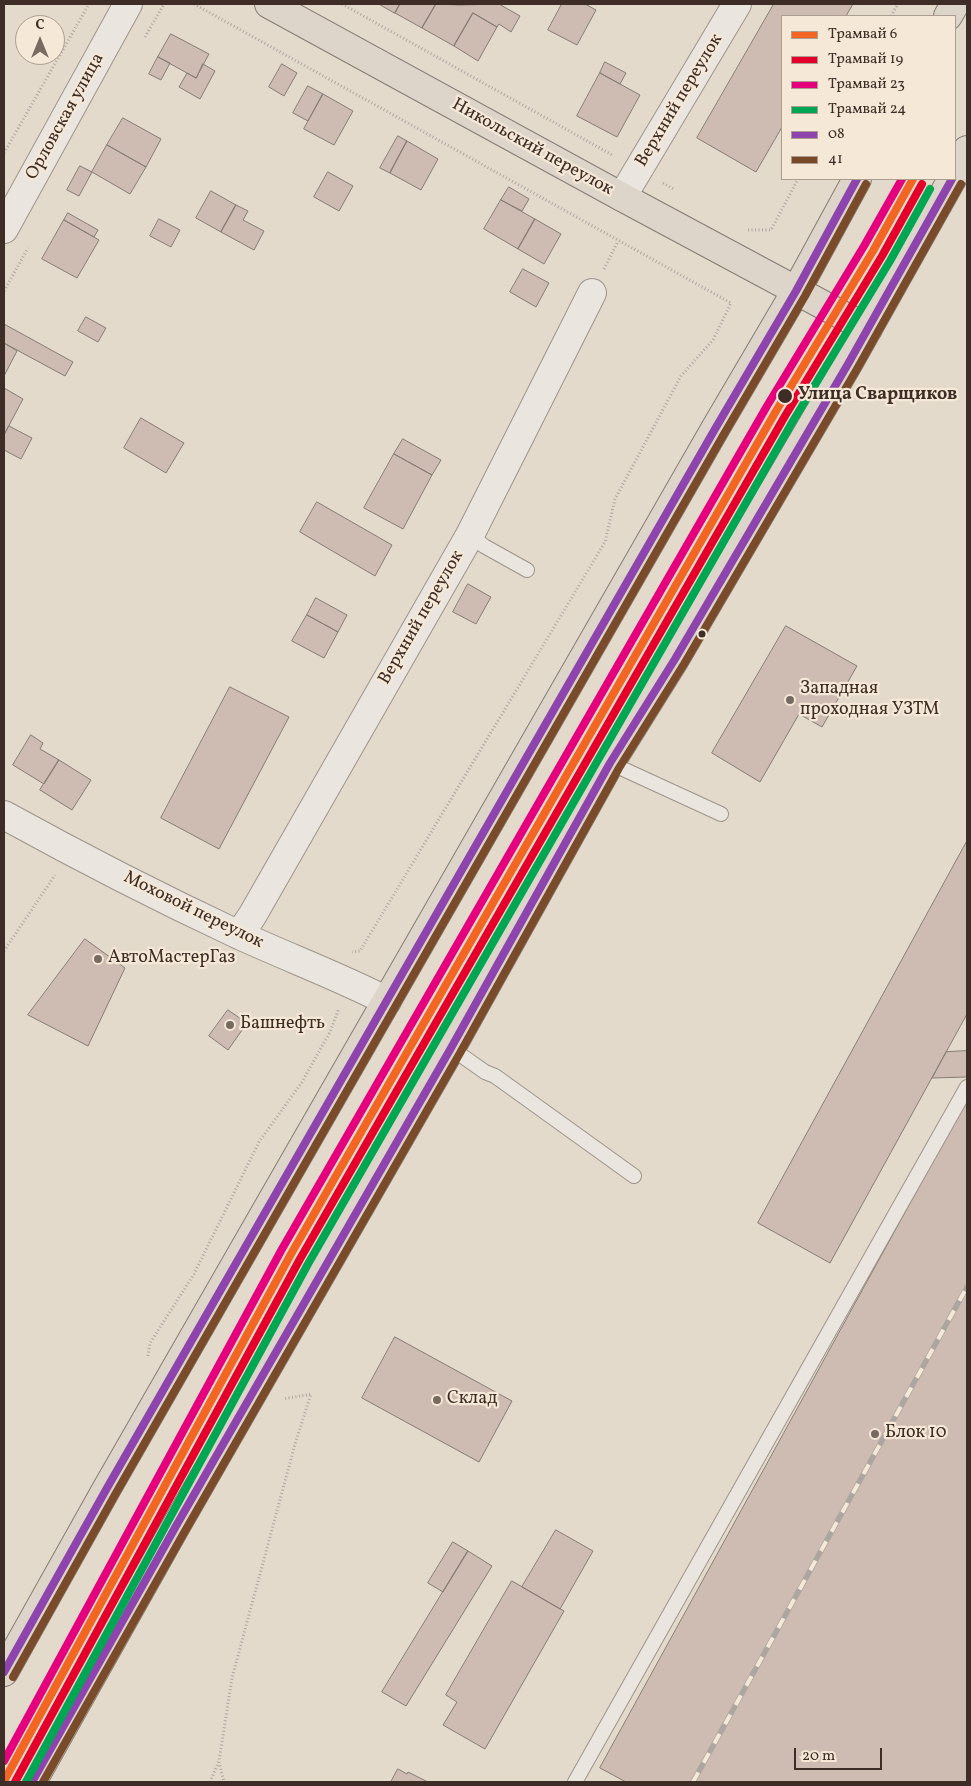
<!DOCTYPE html>
<meta charset="utf-8">
<style>
body{margin:0}
#map{position:relative;width:971px;height:1786px;overflow:hidden;background:#e4dacc;font-family:Vollkorn,serif}
canvas{display:block}
.frame{position:absolute;inset:0;border:5px solid #3d2d26;pointer-events:none}
.legend{position:absolute;left:781px;top:15px;width:175px;height:165px;box-sizing:border-box;background:#f5e8d7;border:1px solid #ab9d90;margin:0;padding:6px 9px;list-style:none;font-size:15px;color:#3d2d26}
.legend li{display:flex;align-items:center;gap:10px;height:25px}
.legend b{width:25px;border:1px solid #ab9d90}
.north{position:absolute;left:15px;top:15px;width:50px;height:50px;box-sizing:border-box;background:#f5e8d7;border:1px solid #ab9d90;border-radius:50%;rotate:0deg;font-size:14px;font-weight:700;line-height:20px;text-align:center;color:#3d2d26}
.north::after{content:'';display:block;margin:auto;width:18px;height:22px;background:#776a60;clip-path:polygon(50% 0,100% 100%,50% 72%,0 100%)}
.scale{position:absolute;left:794px;top:1748px;width:88px;height:22px;box-sizing:border-box;border:2px solid #3d2d26;border-top:0;padding-left:6px;font-size:15px;line-height:18px;white-space:nowrap;color:#3d2d26;-webkit-text-stroke:4px #f5e8d7;paint-order:stroke}
</style>
<div id="map">
<canvas width="971" height="1786"></canvas>
<div class="frame"></div>
<ul class="legend">
<li><b style="height:6px;background:#f26522"></b>Трамвай 6</li>
<li><b style="height:6px;background:#e4002b"></b>Трамвай 19</li>
<li><b style="height:6px;background:#e5007d"></b>Трамвай 23</li>
<li><b style="height:6px;background:#00a651"></b>Трамвай 24</li>
<li><b style="height:6px;background:#8e44ad"></b>08</li>
<li><b style="height:6px;background:#7a4b2a"></b>41</li>
</ul>
<div class="north">С</div>
<div class="scale">20 m</div>
</div>
<script>
const ctx = document.querySelector('canvas').getContext('2d');
ctx.lineJoin = 'round';
function fill(path, color) { ctx.fillStyle = color; ctx.fill(path, 'evenodd'); }
function stroke(path, color, width, dash) { ctx.strokeStyle = color; ctx.lineWidth = width; ctx.lineCap = dash ? 'butt' : 'round'; ctx.setLineDash(dash || []); ctx.stroke(path); }
function write(font, color, halo, rows, align = 'center') {
  ctx.font = font + ' Vollkorn,serif'; ctx.lineWidth = 4.5; ctx.setLineDash([]); ctx.textBaseline = 'middle'; ctx.strokeStyle = halo; ctx.fillStyle = color; for (const [text, x, y, turn = 0] of rows) {
    ctx.save(); ctx.translate(x, y); ctx.rotate((+turn || 0) * Math.PI / 180); ctx.textAlign = isNaN(turn) ? turn : align; if (halo) ctx.strokeText(text, 0, 0); ctx.fillText(text, 0, 0); ctx.restore();
  }
}
const building = new Path2D(`
 M379 4H400L395 13Z
 M400 4H436L422 28 395 13Z
 M436 4 459 5 499 4 520 16 511 32 499 24 497 27 473 13 454 46 422 28Z
 M562 4H585L596 10 577 45 548 30Z
 M774 4H853L846 16H782V127L756 172 697 138Z
 M473 13 497 27 478 61 454 46Z
 M171 34 209 54 196 78 158 57Z
 M158 57 170 63 161 80 149 74Z
 M605 62 626 73 620 84 600 73Z
 M203 64 215 71 200 99 179 87 187 73 196 78Z
 M282 64 297 73 284 96 269 87Z
 M600 73 640 95 617 137 577 116Z
 M308 86 323 94 308 121 293 113Z
 M323 94 353 111 334 145 304 129Z
 M123 118 161 139 146 167 107 145Z
 M398 136 407 141 390 173 380 168Z
 M407 141 438 159 421 190 390 173Z
 M107 145 146 167 130 194 92 172Z
 M80 166 92 172 79 196 67 190Z
 M328 172 353 186 339 211 314 197Z
 M509 187 529 199 522 211 501 200Z
 M211 191 236 205 221 232 196 218Z
 M501 200 535 219 518 249 484 229Z
 M236 205 248 211 243 220 264 231 254 250 221 232Z
 M68 213 98 230 94 237 64 220Z
 M159 219 180 230 171 247 150 236Z
 M535 219 561 234 544 264 518 249Z
 M64 220 99 240 77 278 42 259Z
 M523 269 549 283 536 307 510 292Z
 M86 317 106 328 98 342 78 331Z
 M4 324 73 362 65 376 4 343Z
 M4 343 17 351 4 376Z
 M4 388 23 399 4 435Z
 M141 418 184 443 166 473 124 448Z
 M9 426 32 438 21 459 4 450V435Z
 M403 439 441 460 432 475 394 454Z
 M394 454 432 475 403 529 364 508Z
 M317 502 392 545 375 576 300 532Z
 M468 584 491 597 476 624 453 612Z
 M316 598 347 615 338 632 307 615Z
 M307 615 338 632 324 658 292 641Z
 M786 626 857 666 822 727 799 714 760 782 712 753Z
 M230 687 289 717 219 849 161 818Z
 M31 735 43 743 40 749 59 760 44 784 13 765Z
 M59 760 91 780 72 810 40 790Z
 M967 841V1014L830 1263 758 1223Z
 M85 939 125 968 88 1046 28 1015Z
 M228 1010 247 1023 228 1050 209 1036Z
 M967 1051V1077L932 1078 946 1052Z
 M967 1100V1782H626L600 1768Z
 M395 1337 512 1401 479 1462 362 1398Z
 M556 1530 593 1551 560 1609 522 1587Z
 M453 1542 468 1551 443 1592 428 1583Z
 M468 1551 492 1566 406 1706 382 1692Z
 M512 1581 564 1611 485 1749 443 1725 457 1702 446 1695Z
 M398 1769 407 1774 408 1772 428 1782H391Z`);
const path = new Path2D(`
 M194 4 731 303 713 340 681 376 615 499 605 542 360 951 352 952
 M342 4 614 156
 M891 16 898 4
 M145 37 164 4
 M4 153 89 4
 M663 183 675 190
 M748 230H771L798 179
 M604 269 618 241
 M4 291 28 248
 M4 951 55 875
 M148 1356 150 1343 194 1274 259 1142 302 1082 330 1032 339 1008
 M219 1762 224 1782
 M210 1782 219 1761 232 1678 295 1444 311 1394 283 1399`);
const service = new Path2D(`
 M470 535 484 546 527 570
 M610 763 721 814
 M451 1048 485 1072 495 1076 634 1176
 M575 1782 967 1087`);
const minor = new Path2D(`
 M622 197 737 4
 M4 229 128 4
 M4 815C80 857 158 897 237 934 287 957 338 976 387 1001
 M239 935 252 916 470 535 592 293`);
const primary = new Path2D(`
 M269 4 622 197 868 329
 M948 16 955 4
 M955 173 967 150
 M4 1672 107 1488 715 429 796 291 857 179
 M32 1782 176 1526 451 1048 610 763 675 659 848 364 952 179`);
const rail = new Path2D(`
 M693 1782 967 1287`);
const bus1 = new Path2D(`
 M4 1672 107 1488 715 429 796 291 857 179
 M32 1782 176 1526 451 1048 610 763 675 659 848 364 952 179`);
const bus2 = new Path2D(`
 M13 1677 116 1493 724 434 805 296 866 184
 M43 1782 185 1531 460 1053 619 768 684 664 857 369 961 184`);
const tram1 = new Path2D(`
 M4 1781 291 1254 776 411 873 251 913 179`);
const tram2 = new Path2D(`
 M15 1782 300 1259 785 416 882 256 922 184`);
const tram3 = new Path2D(`
 M4 1761 282 1249 767 406 864 246 902 179`);
const tram4 = new Path2D(`
 M26 1782 308 1264 793 421 890 261 930 189`);
const markers = [
 [785,396,8,"#3d2d26"],
 [702,634,4.5,"#3d2d26"],
 [790,700,5,"#776a60"],
 [98,959,5,"#776a60"],
 [230,1025,5,"#776a60"],
 [437,1400,5,"#776a60"],
 [875,1434,5,"#776a60"]
];
const streetNames = [
 ["Верхний переулок",680,101,-59],
 ["Орловская улица",66,117,-61],
 ["Никольский переулок",532,148,29],
 ["Верхний переулок",422,618,-60],
 ["Моховой переулок",193,911,26]
];
const stopNames = [
 ["Улица Сварщиков",798,396]
];
const poiNames = [
 ["Западная",800,690],
 ["проходная УЗТМ",800,711],
 ["АвтоМастерГаз",108,959],
 ["Башнефть",240,1025],
 ["Склад",447,1400],
 ["Блок 10",885,1434]
];
fill(building, '#cebbb2');
stroke(building, '#847c75', 1);
stroke(service, '#9c948b', 16);
stroke(minor, '#9c948b', 30);
stroke(primary, '#847c75', 30);
stroke(path, '#aca6a1', 3, [1, 2.5]);
stroke(service, '#eae5de', 14);
stroke(minor, '#eae5de', 28);
stroke(primary, '#ddd5c9', 28);
stroke(rail, '#aca6a1', 5.5);
stroke(rail, '#f5e8d7', 4, [11]);
stroke(bus1, '#8e44ad', 8);
stroke(bus2, '#7a4b2a', 8);
stroke(tram1, '#f26522', 8);
stroke(tram2, '#e4002b', 8);
stroke(tram3, '#e5007d', 8);
stroke(tram4, '#00a651', 8);
for (const [x, y, r, color] of markers) { const dot = new Path2D(); dot.arc(x, y, r, 0, 2 * Math.PI); ctx.fillStyle = color; ctx.fill(dot); stroke(dot, '#f5e8d7', 2); }
write('18px', '#3d2d26', '#f5e8d7', streetNames);
write('bold 18px', '#3d2d26', '#f5e8d7', stopNames, 'left');
write('18px', '#3d2d26', '#f5e8d7', poiNames, 'left');
</script>
